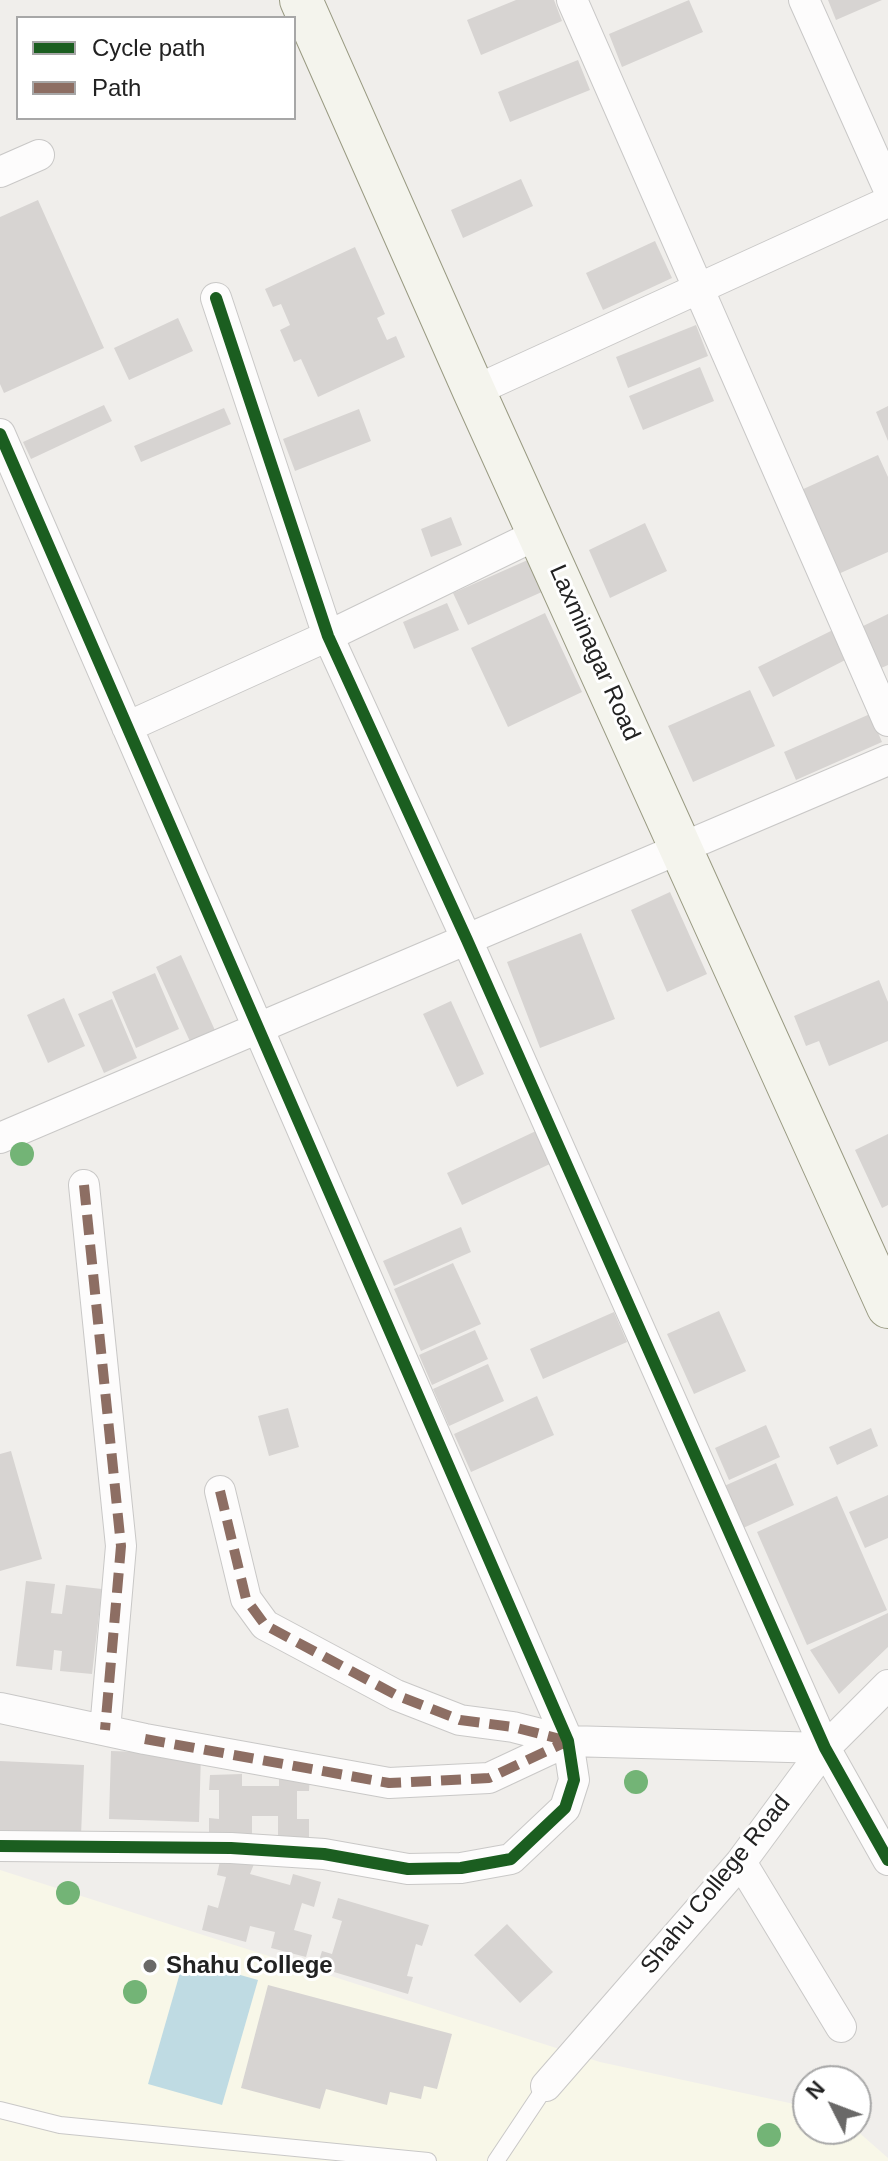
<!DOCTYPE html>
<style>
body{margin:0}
#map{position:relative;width:888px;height:2161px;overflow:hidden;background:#f0eeeb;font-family:Helvetica,sans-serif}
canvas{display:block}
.legend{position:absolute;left:16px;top:16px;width:280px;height:104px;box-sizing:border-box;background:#fff;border:2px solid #a7a7a7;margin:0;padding:10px 14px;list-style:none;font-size:24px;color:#222}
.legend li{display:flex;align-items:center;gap:16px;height:40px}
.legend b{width:40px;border:2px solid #a7a7a7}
.north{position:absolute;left:792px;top:2065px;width:80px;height:80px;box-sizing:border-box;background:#fff;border:2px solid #a7a7a7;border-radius:50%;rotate:312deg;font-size:22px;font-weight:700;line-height:32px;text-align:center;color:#222}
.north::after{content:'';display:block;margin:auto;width:28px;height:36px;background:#6a6968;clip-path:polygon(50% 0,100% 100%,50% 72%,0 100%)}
</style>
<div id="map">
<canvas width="888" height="2161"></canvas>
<ul class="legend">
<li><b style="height:10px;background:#1b5e20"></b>Cycle path</li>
<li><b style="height:10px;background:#8d6e63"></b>Path</li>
</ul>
<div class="north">N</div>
</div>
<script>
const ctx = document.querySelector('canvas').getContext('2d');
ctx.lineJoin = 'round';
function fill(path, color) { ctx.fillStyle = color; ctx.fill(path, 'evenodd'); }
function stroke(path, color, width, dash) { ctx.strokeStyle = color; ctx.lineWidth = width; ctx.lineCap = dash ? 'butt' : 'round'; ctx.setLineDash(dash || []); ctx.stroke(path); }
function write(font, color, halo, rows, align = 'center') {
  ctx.font = font + ' Helvetica,sans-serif'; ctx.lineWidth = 6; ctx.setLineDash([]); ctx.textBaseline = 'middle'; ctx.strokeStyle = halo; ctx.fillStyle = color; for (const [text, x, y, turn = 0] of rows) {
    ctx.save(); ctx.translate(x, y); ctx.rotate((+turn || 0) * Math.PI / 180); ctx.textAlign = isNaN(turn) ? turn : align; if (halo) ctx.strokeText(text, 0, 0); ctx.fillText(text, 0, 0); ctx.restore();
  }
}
const education = new Path2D(`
 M0 1870 600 2062 808 2107V2129H855L888 2158V2161H0Z`);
const water = new Path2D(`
 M184 1959 258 1980 222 2105 148 2084Z`);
const building = new Path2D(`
 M516 0H554L562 21 481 55 467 20Z
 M689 0 703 32 622 67 609 34Z
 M828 0H882L836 20Z
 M578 60 590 90 510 122 498 92Z
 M521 179 533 206 463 238 451 210Z
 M38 200 104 348 4 393 0 384V217Z
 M655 241 672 278 603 310 586 273Z
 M355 247 385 314 377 318 387 340 396 336 405 357 318 397 301 359 294 362 280 330 290 325 281 304 273 307 265 289Z
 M178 318 193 351 129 380 114 348Z
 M696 325 708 356 628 388 616 357Z
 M700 367 714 401 643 430 629 396Z
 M104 405 112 421 31 459 23 442Z
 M888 406V441L876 412Z
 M224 408 231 424 141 462 134 446Z
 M359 409 371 441 295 471 283 439Z
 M878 455 888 477V552L836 575 799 491Z
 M451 517 462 545 431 557 421 529Z
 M645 523 667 571 610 598 589 550Z
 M530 559 544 591 468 625 453 593Z
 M447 603 459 630 414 649 403 622Z
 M545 613 582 692 508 727 471 648Z
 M888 614V665L879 669 859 628Z
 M839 627 853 656 773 697 758 667Z
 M750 690 775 746 693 782 668 726Z
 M870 714 882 742 796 780 784 752Z
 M670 892 707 974 667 992 631 910Z
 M581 933 615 1019 540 1048 507 962Z
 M181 955 218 1037 193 1048 156 967Z
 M155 973 179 1029 136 1048 112 992Z
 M879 980 888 1002V1041L829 1066 819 1041 806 1046 794 1016Z
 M64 998 85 1046 48 1063 27 1015Z
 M112 999 137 1058 104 1073 78 1014Z
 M451 1001 484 1074 457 1087 423 1014Z
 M538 1130 552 1163 462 1205 447 1173Z
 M888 1134V1205L882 1208 855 1150Z
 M461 1227 471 1252 394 1286 383 1261Z
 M453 1263 481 1324 421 1351 394 1289Z
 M719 1311 746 1371 694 1394 667 1334Z
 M614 1312 627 1342 543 1379 530 1349Z
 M475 1330 488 1359 432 1385 419 1355Z
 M488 1364 504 1401 449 1426 433 1389Z
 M537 1396 554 1435 471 1472 454 1434Z
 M288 1408 299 1447 269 1456 258 1416Z
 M766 1425 780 1457 729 1480 715 1448Z
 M871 1428 878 1446 837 1465 829 1447Z
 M11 1451 42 1559 0 1571V1454Z
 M776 1463 794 1505 741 1529 722 1487Z
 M888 1495V1538L865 1548 849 1512Z
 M837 1496 887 1610 807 1645 757 1532Z
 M26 1581 55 1584 51 1613 62 1614 66 1585 102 1589 92 1674 60 1671 62 1651 54 1650 52 1670 16 1666Z
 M888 1613V1647L839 1694 810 1650Z
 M111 1751 201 1754 199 1822 109 1819Z
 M0 1761 84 1765 81 1835 0 1832Z
 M242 1774V1786H279V1775H310L309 1791H297V1819H309V1838L278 1837V1816H252V1838L209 1837V1818L219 1819V1790H209L210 1775Z
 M221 1856 254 1864 250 1874 290 1885 293 1874 321 1882 314 1907 302 1903 294 1930 312 1935 306 1957 271 1948 275 1932 250 1926 246 1942 202 1930 208 1905 218 1908 226 1877 217 1875Z
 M338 1898 429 1925 422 1946 416 1944 407 1976 413 1977 408 1994 317 1967 322 1951 332 1954 342 1921 332 1918Z
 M507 1924 553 1972 520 2003 474 1955Z
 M268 1985 452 2034 437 2089 424 2086 421 2099 390 2092 387 2105 326 2089 320 2109 241 2088Z`);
const lane = new Path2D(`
 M0 2110 60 2125 428 2161
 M496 2161 546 2086`);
const street = new Path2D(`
 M572 0 888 721
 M804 0 888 188
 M0 172 39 155
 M216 298 328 636 467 940 825 1748 888 1860
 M474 391 888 202
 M0 434 568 1741 574 1780 565 1808 511 1859 461 1868 408 1869 324 1854 231 1848 0 1846
 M127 727 328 636 540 533
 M0 1138 888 760
 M84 1185 121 1546 105 1730
 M220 1491 246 1599 265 1625 396 1695 460 1720 513 1727 568 1741 825 1748
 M0 1708 145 1739 389 1783 489 1778 568 1741
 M741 1862 841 2027
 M546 2086 741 1862 825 1748 888 1685`);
const secondary = new Path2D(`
 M301 0 474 391 888 1307`);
const quiet = new Path2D(`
 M84 1185 121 1546 105 1730
 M220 1491 246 1599 265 1625 396 1695 460 1720 513 1727 568 1741
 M145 1739 389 1783 489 1778 568 1741`);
const cycleway = new Path2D(`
 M216 298 328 636 467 940 825 1748 888 1860
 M0 434 568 1741 574 1780 565 1808 511 1859 461 1868 408 1869 324 1854 231 1848 0 1846`);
const trees = [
 [22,1154],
 [636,1782],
 [68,1893],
 [135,1992],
 [769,2135]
];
const markers = [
 [150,1966,8,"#6a6968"]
];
const streetNames = [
 ["Laxminagar Road",594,653,66],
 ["Shahu College Road",716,1885,-51]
];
const poiNames = [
 ["Shahu College",166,1966]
];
fill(education, '#f8f7e8');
fill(water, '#bfdbe3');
fill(building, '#d7d4d2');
stroke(lane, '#c9c8c7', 18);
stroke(street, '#c9c8c7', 32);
stroke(secondary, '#999a82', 44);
stroke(lane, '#fdfcfc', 16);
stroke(street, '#fdfcfc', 30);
stroke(secondary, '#f4f4ed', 42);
stroke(quiet, '#8d6e63', 10, [20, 10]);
stroke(cycleway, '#1b5e20', 12);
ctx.fillStyle = '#73b476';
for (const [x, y] of trees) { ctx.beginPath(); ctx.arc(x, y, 12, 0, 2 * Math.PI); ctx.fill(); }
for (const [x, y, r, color] of markers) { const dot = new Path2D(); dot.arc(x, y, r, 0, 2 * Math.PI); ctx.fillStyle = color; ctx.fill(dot); stroke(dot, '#fff', 3); }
write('24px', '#222', '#fff', streetNames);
write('bold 24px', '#222', '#fff', poiNames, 'left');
</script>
